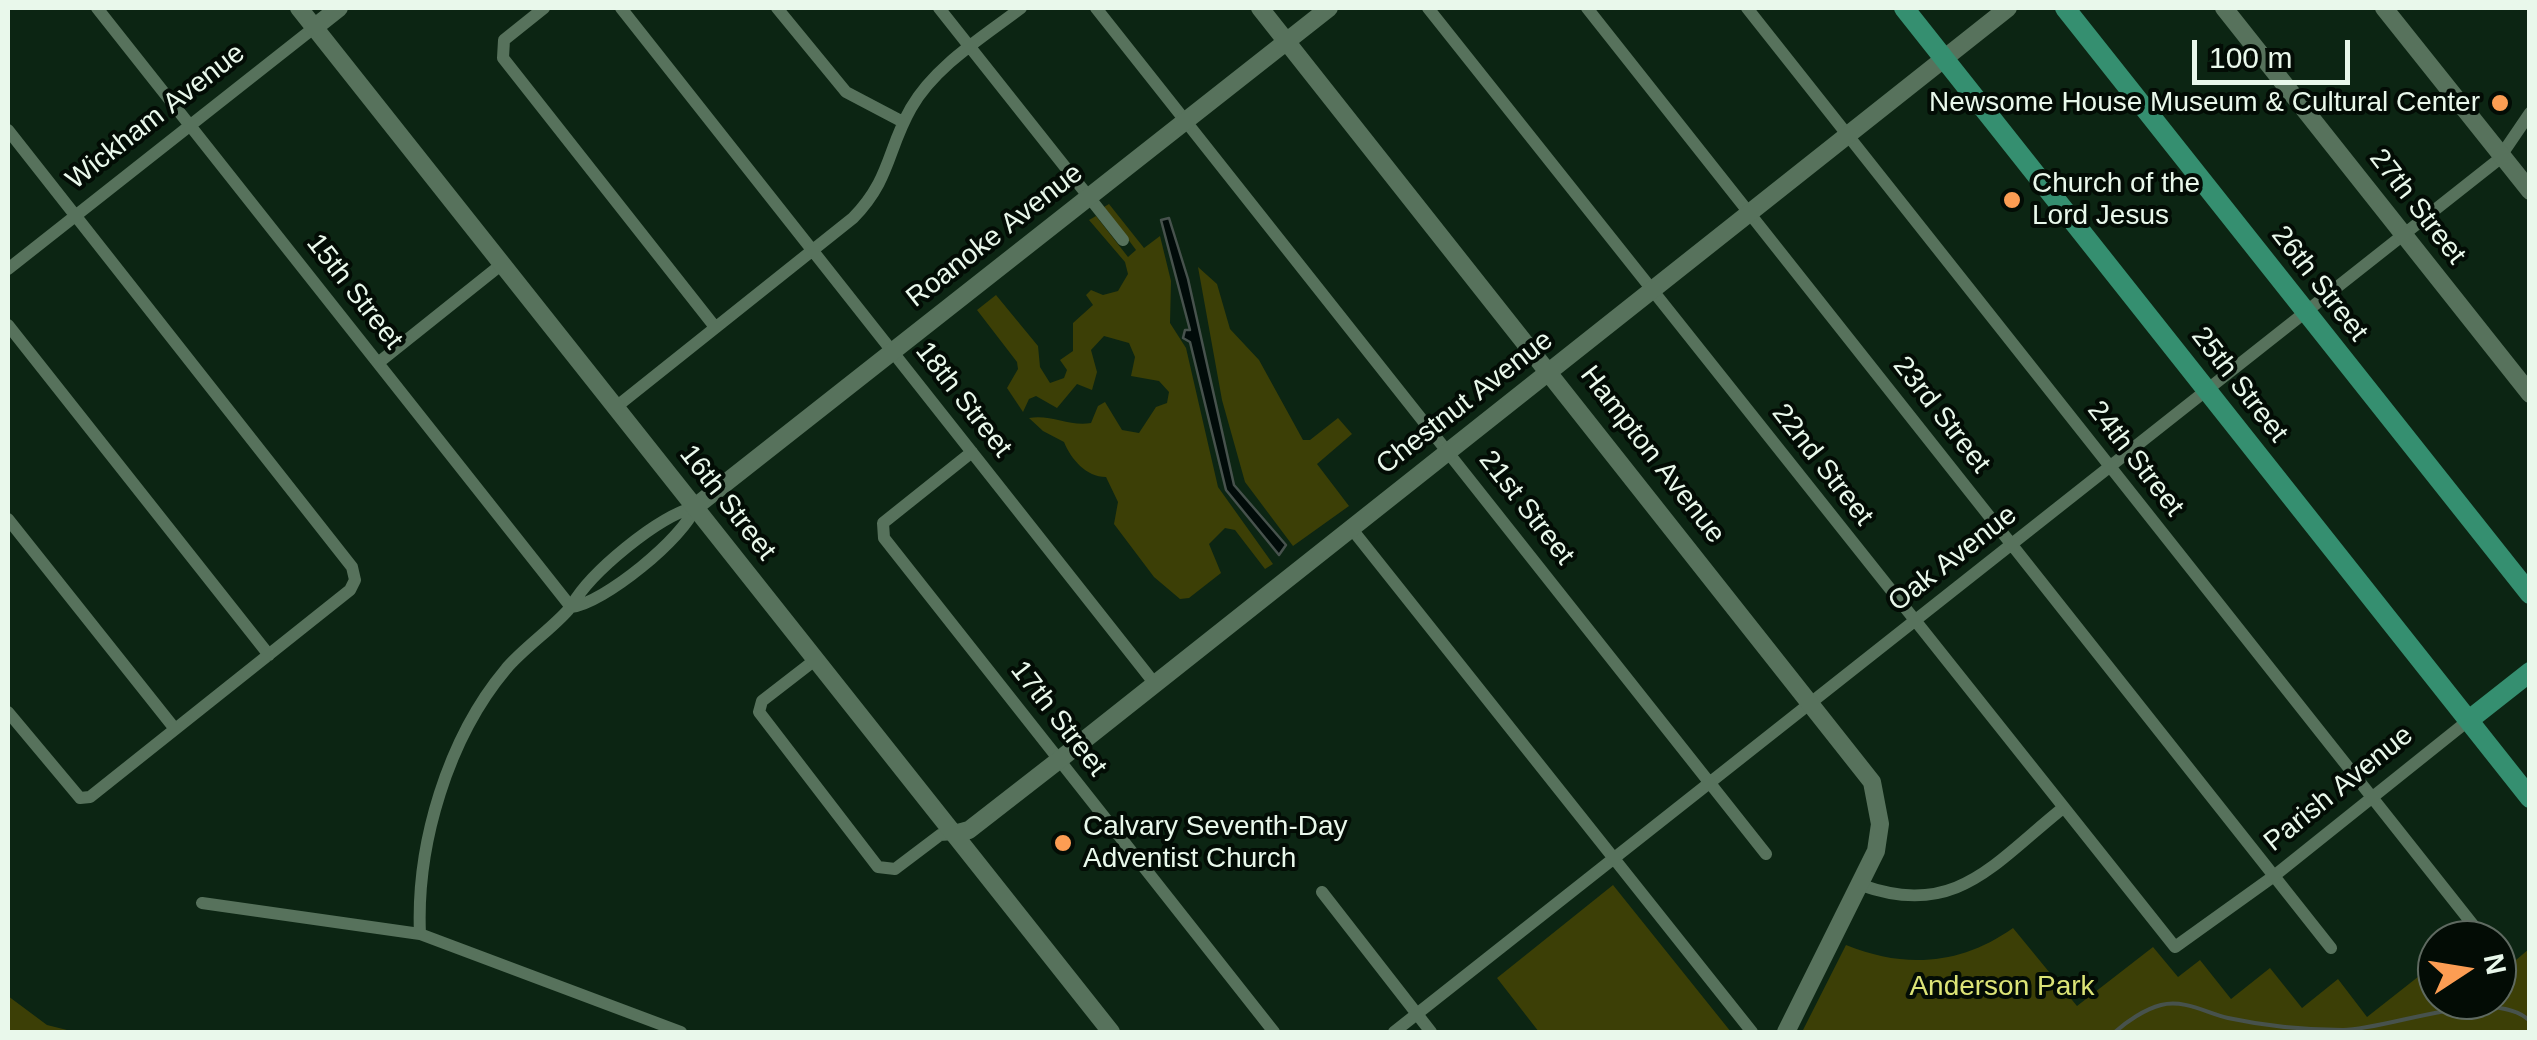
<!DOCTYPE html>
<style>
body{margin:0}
#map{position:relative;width:2537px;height:1040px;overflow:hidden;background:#0c2513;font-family:Helvetica,sans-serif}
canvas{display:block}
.frame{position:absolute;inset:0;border:10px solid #e9f8eb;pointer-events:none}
.north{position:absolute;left:2417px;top:920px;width:100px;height:100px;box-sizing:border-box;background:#030c05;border:2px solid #5f6a61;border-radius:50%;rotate:78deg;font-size:28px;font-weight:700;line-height:40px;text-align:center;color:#e9f8eb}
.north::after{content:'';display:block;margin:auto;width:35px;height:45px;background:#fc9d53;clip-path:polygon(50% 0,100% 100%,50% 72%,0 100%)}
.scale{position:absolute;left:2192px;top:40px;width:158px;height:45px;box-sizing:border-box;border:5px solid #e9f8eb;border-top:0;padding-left:12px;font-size:30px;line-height:35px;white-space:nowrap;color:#e9f8eb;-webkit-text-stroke:8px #030c05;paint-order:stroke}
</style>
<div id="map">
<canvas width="2537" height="1040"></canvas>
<div class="frame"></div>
<div class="north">N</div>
<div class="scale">100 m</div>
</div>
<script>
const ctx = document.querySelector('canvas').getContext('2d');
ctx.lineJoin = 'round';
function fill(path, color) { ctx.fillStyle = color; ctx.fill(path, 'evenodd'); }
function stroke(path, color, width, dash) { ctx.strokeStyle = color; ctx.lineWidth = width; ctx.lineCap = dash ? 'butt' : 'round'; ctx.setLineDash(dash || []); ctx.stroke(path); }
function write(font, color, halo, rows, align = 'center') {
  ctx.font = font + ' Helvetica,sans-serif'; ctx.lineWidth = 8; ctx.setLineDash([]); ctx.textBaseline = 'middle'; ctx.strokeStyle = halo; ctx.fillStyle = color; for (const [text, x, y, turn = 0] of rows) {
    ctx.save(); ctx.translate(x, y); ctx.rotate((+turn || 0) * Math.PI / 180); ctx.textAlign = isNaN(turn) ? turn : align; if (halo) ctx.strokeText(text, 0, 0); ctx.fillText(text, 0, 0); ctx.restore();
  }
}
const green = new Path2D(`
 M1109 204 1144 248 1160 236 1171 281 1170 323 1186 348 1218 487 1273 564 1265 569 1235 530 1225 528 1209 544 1221 573 1189 598 1180 599 1154 577 1114 524 1118 502 1106 477C1086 477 1071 459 1064 442L1043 431 1029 418C1051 414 1070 427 1091 423L1098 406 1105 402 1122 430 1139 433 1156 407 1167 403 1169 392 1159 381 1131 376 1135 357 1129 343 1104 336 1091 350 1097 372 1092 390 1077 384 1057 408 1036 396 1029 399 1023 412 1007 388 1018 369 1017 362 977 310 996 295 1038 346 1040 367 1050 383 1064 378 1067 370 1060 360 1073 351V323L1093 305 1086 295 1091 290 1103 295 1118 291 1128 274 1125 262 1089 220 1096 216 1128 257 1136 250 1104 207Z
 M1198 267 1217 284 1230 329 1259 360 1303 440H1310L1338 418 1352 434 1317 464 1349 506 1293 546 1245 482 1222 400Z
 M1613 885 1731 1032H1539L1497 978Z
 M2013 928 2077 1006 2153 947 2178 977 2200 960 2231 999 2270 968 2302 1008 2338 979 2367 1017 2428 969 2437 980V1000H2497V976L2529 949V1032H1802L1846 945C1905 969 1961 965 2013 928Z
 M8 996 47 1025 75 1032H8Z`);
const water = new Path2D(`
 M1169 218 1188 279 1234 485 1286 545 1279 555 1226 490 1190 342 1183 338 1185 330H1190L1161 220Z`);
const stream = new Path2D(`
 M2115 1032C2126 1022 2145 1009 2161 1005 2184 999 2207 1013 2228 1018 2265 1026 2305 1030 2343 1030 2392 1029 2493 985 2530 1021`);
const street = new Path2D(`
 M97 8 571 607
 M544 8 504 40 503 58 715 327
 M621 8 1155 684
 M777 8 846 92 903 122
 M939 8 1123 240
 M1096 8 1766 854
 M1428 8 2175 947 2274 876 2469 720
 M1587 8 2331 948
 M1747 8 2485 940
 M8 130 352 567 355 580
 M8 269 315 27
 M8 325 269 655
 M378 363 502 264
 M616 407 853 218C891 179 887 150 911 108 935 66 983 37 1021 8
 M972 452 883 523 884 538 1274 1032
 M8 519 175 729
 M1351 528 1752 1032
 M571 607C603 604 685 537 695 507
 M815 660 762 701 759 712 878 867 895 869 940 835 954 834
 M8 712 80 798
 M80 798 90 797 350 590 355 580
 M1861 885C1956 919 1993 864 2063 808
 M1322 892 1431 1032
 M202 903 420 934 681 1032
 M420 934C416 844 448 738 506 669 522 649 562 621 572 605 591 572 657 517 695 507
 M2497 955 2506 966
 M1394 1032 2498 160 2530 113`);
const secondary = new Path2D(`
 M299 8 1111 1032
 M1260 8 1872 782 1880 824 1876 851 1786 1032
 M2224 8 2530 394
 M2384 8 2530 191
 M315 27 339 8
 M695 507 1329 8
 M954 834 969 830 1059 760 2008 8`);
const primary = new Path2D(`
 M1904 8 2530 798
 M2065 8 2530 594
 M2469 720 2530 672`);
const markers = [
 [2500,103,10,"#fc9d53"],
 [2012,200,10,"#fc9d53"],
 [1063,843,10,"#fc9d53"]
];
const poiNames = [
 ["Newsome House Museum & Cultural Center",2480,103,"right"],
 ["Church of the",2032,184],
 ["Lord Jesus",2032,216],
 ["Calvary Seventh-Day",1083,827],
 ["Adventist Church",1083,859]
];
const streetNames = [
 ["Wickham Avenue",156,117,-38],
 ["27th Street",2417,207,52],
 ["Roanoke Avenue",995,236,-38],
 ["26th Street",2319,284,52],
 ["15th Street",354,292,52],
 ["25th Street",2239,385,52],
 ["18th Street",963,400,52],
 ["Chestnut Avenue",1465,403,-38],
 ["23rd Street",1941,415,52],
 ["Hampton Avenue",1652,455,52],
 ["24th Street",2135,459,52],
 ["22nd Street",1822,465,52],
 ["16th Street",727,503,52],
 ["21st Street",1526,508,52],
 ["Oak Avenue",1953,559,-38],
 ["17th Street",1058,719,52],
 ["Parish Avenue",2339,789,-39]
];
const parkNames = [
 ["Anderson Park",2002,987]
];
fill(green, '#3c3f06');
fill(water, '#010b09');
stroke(water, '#47524d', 2.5);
stroke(stream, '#47524d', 4);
stroke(street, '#57725c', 12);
stroke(secondary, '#57725c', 18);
stroke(primary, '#358f70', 20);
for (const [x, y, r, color] of markers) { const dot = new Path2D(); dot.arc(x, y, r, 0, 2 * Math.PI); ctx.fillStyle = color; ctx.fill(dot); stroke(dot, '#030c05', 4); }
write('28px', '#e9f8eb', '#030c05', poiNames, 'left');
write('28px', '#e9f8eb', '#030c05', streetNames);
write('28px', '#dce477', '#030c05', parkNames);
</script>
